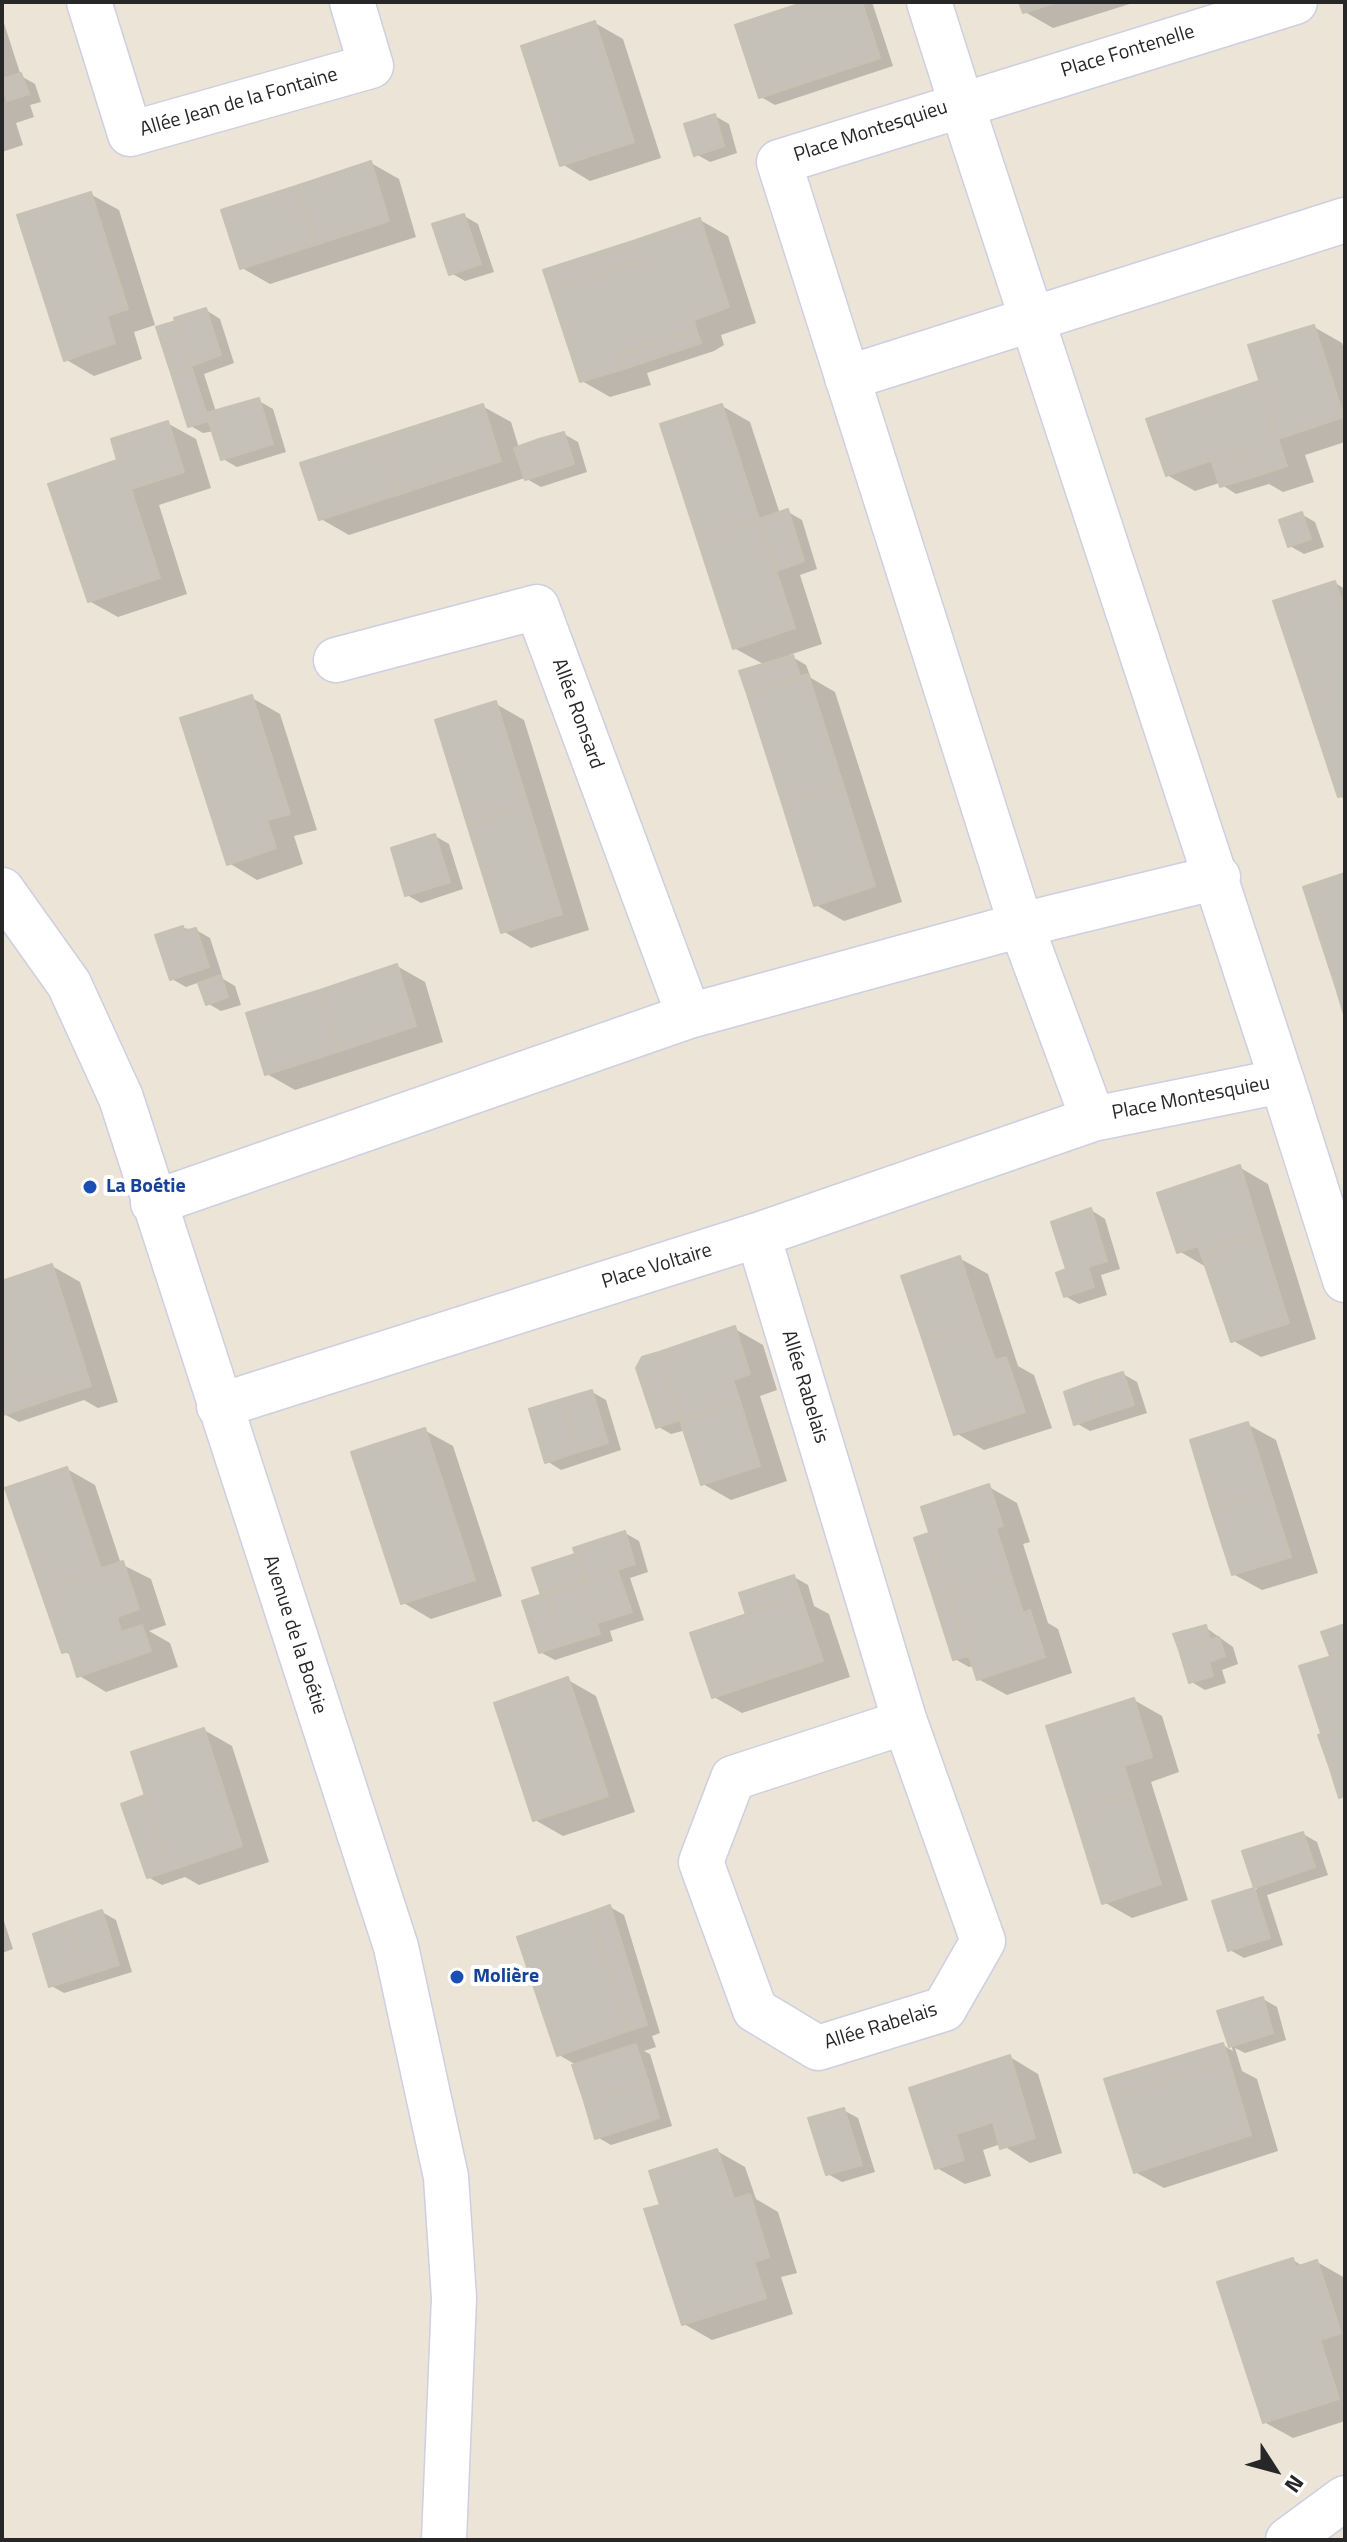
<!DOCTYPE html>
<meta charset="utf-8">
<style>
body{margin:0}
#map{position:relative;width:1347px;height:2542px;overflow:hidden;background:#ebe4d7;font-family:"Titillium Web",sans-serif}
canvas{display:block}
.frame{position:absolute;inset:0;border:4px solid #272727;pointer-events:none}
.north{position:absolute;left:1235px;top:2430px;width:80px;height:80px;-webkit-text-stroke:6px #fff;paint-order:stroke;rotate:126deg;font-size:22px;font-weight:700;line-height:32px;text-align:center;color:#272727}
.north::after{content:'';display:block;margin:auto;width:28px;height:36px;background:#272727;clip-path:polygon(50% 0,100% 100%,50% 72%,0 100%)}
</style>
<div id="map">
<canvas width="1347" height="2542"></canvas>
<div class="frame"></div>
<div class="north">N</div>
</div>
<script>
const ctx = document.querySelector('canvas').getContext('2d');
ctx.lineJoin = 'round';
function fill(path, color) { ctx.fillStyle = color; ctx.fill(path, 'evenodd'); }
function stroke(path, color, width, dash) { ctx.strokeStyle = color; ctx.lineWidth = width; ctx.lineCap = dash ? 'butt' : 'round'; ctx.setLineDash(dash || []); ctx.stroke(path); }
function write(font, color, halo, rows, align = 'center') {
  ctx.font = font + ' "Titillium Web",sans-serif'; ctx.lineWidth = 8; ctx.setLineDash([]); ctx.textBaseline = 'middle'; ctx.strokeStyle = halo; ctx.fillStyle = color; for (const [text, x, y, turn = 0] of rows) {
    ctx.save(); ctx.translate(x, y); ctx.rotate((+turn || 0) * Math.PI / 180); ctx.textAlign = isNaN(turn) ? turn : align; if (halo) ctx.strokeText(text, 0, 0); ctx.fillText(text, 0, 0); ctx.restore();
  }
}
const shadow = new Path2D(`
 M812 2H872L893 66 775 105 761 97Z
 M1021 2H1136L1053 28 1025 12Z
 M2 17 21 76 35 84 41 102 30 105 34 117 16 123 23 145 2 152Z
 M595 23 623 39 661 158 590 181 562 164Z
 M715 116 729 124 737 153 710 162 696 154Z
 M371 163 399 179 416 237 270 284 242 268Z
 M90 194 119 210 155 325 134 332 142 359 94 376 65 359Z
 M464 216 478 224 494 272 465 281 451 273Z
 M700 220 728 236 756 323 721 335 724 345 714 351 647 373 651 385 610 397 582 381Z
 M206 310 220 319 234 363 204 374 216 412 259 401 273 409 286 452 237 467 223 459 214 431 203 433 189 425 158 328Z
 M1314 327 1342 343 1345 353V442L1305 455 1314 482 1283 492 1269 484 1236 494 1219 483 1195 491 1167 475 1149 420 1262 382Z
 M482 406 511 422 519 448 564 434 578 442 587 472 541 487 525 478 349 535 321 519Z
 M722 406 750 422 780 514 788 512 802 520 817 569 800 575 822 644 789 655 806 665 811 678 835 692 902 902 844 921 816 905 742 672 765 665 734 648Z
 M167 423 196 439 211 488 159 505 187 594 118 617 89 601 120 461Z
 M1301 514 1315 522 1324 547 1304 554 1290 546Z
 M1335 583 1345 589V799L1339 796Z
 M252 698 280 714 317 830 294 836 303 864 257 880 229 863Z
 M496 704 524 720 589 930 531 948 503 931Z
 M435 836 449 844 463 889 421 903 407 895Z
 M183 928 196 930 210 938 222 975 218 976 235 986 241 1005 221 1011 207 1003 200 982 186 987 172 979Z
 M397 966 425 982 443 1042 295 1090 267 1074Z
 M1239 1167 1268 1184 1316 1339 1261 1357 1232 1340 1208 1268 1179 1251Z
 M1091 1210 1105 1219 1120 1269 1101 1275 1107 1295 1079 1304 1065 1296 1068 1270Z
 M959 1258 988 1274 1018 1366 1034 1375 1052 1428 984 1450 956 1433Z
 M52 1266 80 1282 118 1402 98 1408 84 1400 19 1422 4 1414 2 1407V1283Z
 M735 1329 763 1345 777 1390 760 1396 787 1481 731 1500 703 1484 686 1430 671 1434 657 1426Z
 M1123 1374 1137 1382 1147 1413 1090 1431 1076 1423Z
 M592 1392 606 1400 621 1450 561 1470 547 1461Z
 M1247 1424 1276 1440 1318 1573 1262 1590 1233 1574Z
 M424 1430 453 1446 502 1596 431 1619 402 1602Z
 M67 1469 95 1485 121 1564 151 1579 166 1625 149 1631 170 1643 178 1667 106 1692 78 1675 72 1656 64 1651Z
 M989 1487 1017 1503 1030 1542 1023 1544 1048 1623 1058 1629 1072 1673 1007 1695 978 1679 974 1666 969 1667 955 1659 929 1535 933 1537Z
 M625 1533 639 1541 648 1572 630 1578 644 1620 610 1631 613 1641 555 1660 540 1652 544 1596 577 1555Z
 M794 1577 808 1585 814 1606 829 1614 850 1677 742 1713 714 1697 748 1616Z
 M1205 1627 1233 1647 1238 1664 1222 1670 1226 1683 1205 1690 1190 1681Z
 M568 1680 596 1696 635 1812 563 1836 535 1820Z
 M1134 1700 1162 1716 1179 1772 1151 1782 1188 1900 1132 1918 1104 1902 1049 1727Z
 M204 1730 232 1746 269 1862 199 1885 185 1877 162 1885 148 1877 147 1797Z
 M1303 1834 1317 1842 1328 1875 1267 1895 1283 1945 1244 1958 1230 1950 1214 1902 1257 1889 1245 1852Z
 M610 1907 624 1915 660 2033 652 2036 656 2047 644 2051 650 2054 672 2126 611 2145 597 2137 578 2066 559 2055Z
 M102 1912 116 1920 132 1972 64 1993 50 1985Z
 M2 1915 13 1949 2 1953Z
 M1263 1999 1277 2007 1286 2040 1245 2053 1235 2048 1242 2071 1257 2079 1278 2151 1164 2188 1135 2172 1223 2045 1233 2051 1220 2013Z
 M1010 2057 1038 2074 1062 2153 1030 2163 1001 2144 983 2150 991 2176 965 2184 937 2168 912 2089Z
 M843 2110 858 2118 875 2172 842 2182 828 2174Z
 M717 2151 745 2167 756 2199 778 2212 797 2273 781 2277 793 2314 712 2340 684 2324Z
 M1293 2260 1304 2267 1317 2262 1345 2278V2421L1293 2438 1264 2422Z`);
const building = new Path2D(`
 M805 2H862L880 58 759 98 735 25Z
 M1019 2H1058L1023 13Z
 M595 21 634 142 560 166 521 46Z
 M21 73 29 94 7 101 2 79Z
 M715 114 724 146 694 156 684 124Z
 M371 161 389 221 315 245 296 186Z
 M296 186 315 245 240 269 221 210Z
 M91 192 128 309 107 316 115 343 64 361 17 215Z
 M464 214 481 264 449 275 432 224Z
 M700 218 729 307 694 320 696 329 619 355 624 369 580 382 550 291 641 260 636 240Z
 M636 240 641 260 550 291 543 270Z
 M206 308 221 355 191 366 174 318Z
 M176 321 191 366 171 373 156 327Z
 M1314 325 1344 417 1278 439 1248 345Z
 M696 329 701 343 624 369 619 355Z
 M191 366 209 421 188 427 171 373Z
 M1259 381 1287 466 1253 477 1244 449 1166 476 1146 419Z
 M259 398 273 444 221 460 206 413Z
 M483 404 501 461 397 495 378 438Z
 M722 404 759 519 697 538 660 424Z
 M168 421 184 472 131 489 160 578 88 602 48 484 117 460 111 439Z
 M564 432 574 464 550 472 539 439Z
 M378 438 397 495 319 520 300 463Z
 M539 439 550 472 525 480 514 448Z
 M1244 449 1253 477 1220 487 1211 460Z
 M788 509 804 561 776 571 759 519Z
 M1302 512 1311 539 1288 547 1279 520Z
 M759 519 795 628 733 649 697 538Z
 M1335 581 1345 611V685L1305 697 1273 601Z
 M793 655 800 676 747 694 739 671Z
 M808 674 843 784 782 803 747 694Z
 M1345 685V795L1338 797 1305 697Z
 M252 695 290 814 267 820 276 848 227 865 180 718Z
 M496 701 528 804 467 824 435 720Z
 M843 784 875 886 814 906 782 803Z
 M528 804 562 914 501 933 467 824Z
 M435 834 450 882 405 896 391 848Z
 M1345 873V985L1336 988 1303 887Z
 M183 926 184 931 196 928 209 967 170 980 155 935Z
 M397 964 416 1026 340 1051 320 990Z
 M221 975 228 997 206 1005 198 983Z
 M1345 985V1018L1336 988Z
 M320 990 340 1051 265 1075 246 1013Z
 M1240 1165 1261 1234 1201 1254 1198 1246 1177 1253 1157 1193Z
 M1091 1208 1107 1261 1088 1267 1094 1287 1064 1297 1056 1273 1066 1269 1051 1222Z
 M1261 1234 1289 1323 1231 1342 1201 1254Z
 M960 1256 982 1323 923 1341 901 1276Z
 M52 1264 91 1386 68 1393 65 1381 20 1394 2 1343V1281Z
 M982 1323 995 1360 1006 1357 1025 1412 954 1435 923 1341Z
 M735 1326 750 1374 733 1380 740 1401 680 1420 659 1352Z
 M2 1343 20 1394 65 1381 68 1393 3 1415Z
 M659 1352 680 1420 656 1428 636 1368 642 1357Z
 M1123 1372 1134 1405 1102 1415 1091 1382Z
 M1091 1382 1102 1415 1074 1425 1064 1392Z
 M592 1390 608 1443 578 1452 562 1399Z
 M562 1399 578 1452 545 1463 529 1409Z
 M740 1401 760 1466 701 1485 680 1420Z
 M1248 1422 1270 1491 1211 1510 1190 1440Z
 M425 1428 475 1580 401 1604 351 1452Z
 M67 1467 101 1569 40 1589 5 1488Z
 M989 1484 1003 1526 996 1528 1011 1575 949 1595 921 1507Z
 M1270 1491 1291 1557 1232 1575 1211 1510Z
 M625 1531 635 1564 584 1581 573 1548Z
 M929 1533 949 1595 934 1600 914 1538Z
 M575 1554 584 1581 541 1595 532 1568Z
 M123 1561 139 1609 117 1617 121 1632 142 1625 151 1651 77 1677 69 1651 62 1653 40 1589Z
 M617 1570 632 1612 597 1623 584 1581Z
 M794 1575 801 1596 746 1615 739 1593Z
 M1011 1575 1023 1613 1030 1610 1045 1657 977 1680 949 1595Z
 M584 1581 600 1634 563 1645 546 1593Z
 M546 1593 563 1645 539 1653 522 1601Z
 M949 1595 969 1656 953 1660 934 1600Z
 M801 1596 823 1661 712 1698 690 1633Z
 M1345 1624V1652L1330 1656 1321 1632Z
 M1206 1625 1210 1640 1179 1650 1173 1634Z
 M1219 1637 1225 1656 1209 1662 1213 1676 1189 1683 1179 1650Z
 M1345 1652V1726L1321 1733 1299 1666Z
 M568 1677 608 1796 533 1821 494 1703Z
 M1134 1698 1152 1757 1124 1766 1133 1795 1074 1814 1046 1726Z
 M1345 1726V1764L1330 1769 1318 1735Z
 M204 1728 242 1846 169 1871 131 1752Z
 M1345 1764V1796L1339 1798 1330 1769Z
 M145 1795 169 1871 147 1878 121 1804Z
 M1133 1795 1161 1884 1102 1904 1074 1814Z
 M1303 1832 1315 1867 1254 1888 1242 1851Z
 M1254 1888 1270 1938 1228 1951 1212 1901Z
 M610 1905 647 2025 628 2031 591 1912Z
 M102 1910 119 1965 84 1976 67 1922Z
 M591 1912 628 2031 557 2056 517 1937Z
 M67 1922 84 1976 49 1987 33 1934Z
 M1263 1997 1273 2033 1229 2047 1217 2011Z
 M1223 2043 1229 2061 1110 2098 1104 2079Z
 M636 2044 648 2081 584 2101 572 2065Z
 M1010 2055 1035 2138 1000 2149 993 2122 956 2134 964 2160 935 2169 909 2088Z
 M1229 2061 1251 2135 1134 2173 1110 2098Z
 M648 2081 659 2118 595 2139 584 2101Z
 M844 2108 862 2165 826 2175 808 2118Z
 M717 2149 734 2199 750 2194 769 2257 754 2262 766 2298 682 2325 644 2209 660 2205 649 2171Z
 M1293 2258 1296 2267 1317 2260 1341 2333 1320 2340 1339 2399 1263 2423 1217 2282Z`);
const minor = new Path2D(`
 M89 2 130 134 371 66 352 2
 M929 2 961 103 1282 1081 1093 1119 1021 925 779 162 1295 2
 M847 378 1345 220
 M336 660 537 607 689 1016
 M1282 1081 1345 1280
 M153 1203 689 1016 1021 925 1218 877
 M758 1235 905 1722 983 1941 944 2009 818 2048 755 2010 701 1862 733 1778 905 1722
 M219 1406 758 1235 1093 1119
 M1288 2540 1345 2498`);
const secondary = new Path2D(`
 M2 890 69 984 121 1098 396 1947 446 2177 454 2298 444 2540`);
const markers = [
 [90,1187,8,"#1a4fb4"],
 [457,1977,8,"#1a4fb4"]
];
const streetNames = [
 ["Place Fontenelle",1128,52,-17],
 ["Allée Jean de la Fontaine",239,103,-16],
 ["Place Montesquieu",871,132,-18],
 ["Allée Ronsard",577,714,70],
 ["Place Montesquieu",1191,1099,-11],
 ["Place Voltaire",657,1267,-17],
 ["Allée Rabelais",804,1387,73],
 ["Avenue de la Boétie",294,1635,72],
 ["Allée Rabelais",881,2027,-17]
];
const transitNames = [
 ["La Boétie",106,1187],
 ["Molière",473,1977]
];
fill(shadow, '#0003');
fill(building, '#c6c1b8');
stroke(building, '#c6c1b1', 2);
stroke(minor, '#cdcfe2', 47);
stroke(secondary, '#cdcfe2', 47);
stroke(minor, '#fff', 44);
stroke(secondary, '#fff', 44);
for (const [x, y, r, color] of markers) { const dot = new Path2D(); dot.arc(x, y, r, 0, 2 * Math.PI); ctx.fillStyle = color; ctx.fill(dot); stroke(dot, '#fff', 3); }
write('20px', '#272727', '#fff', streetNames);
write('bold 20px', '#164399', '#fff', transitNames, 'left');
</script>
